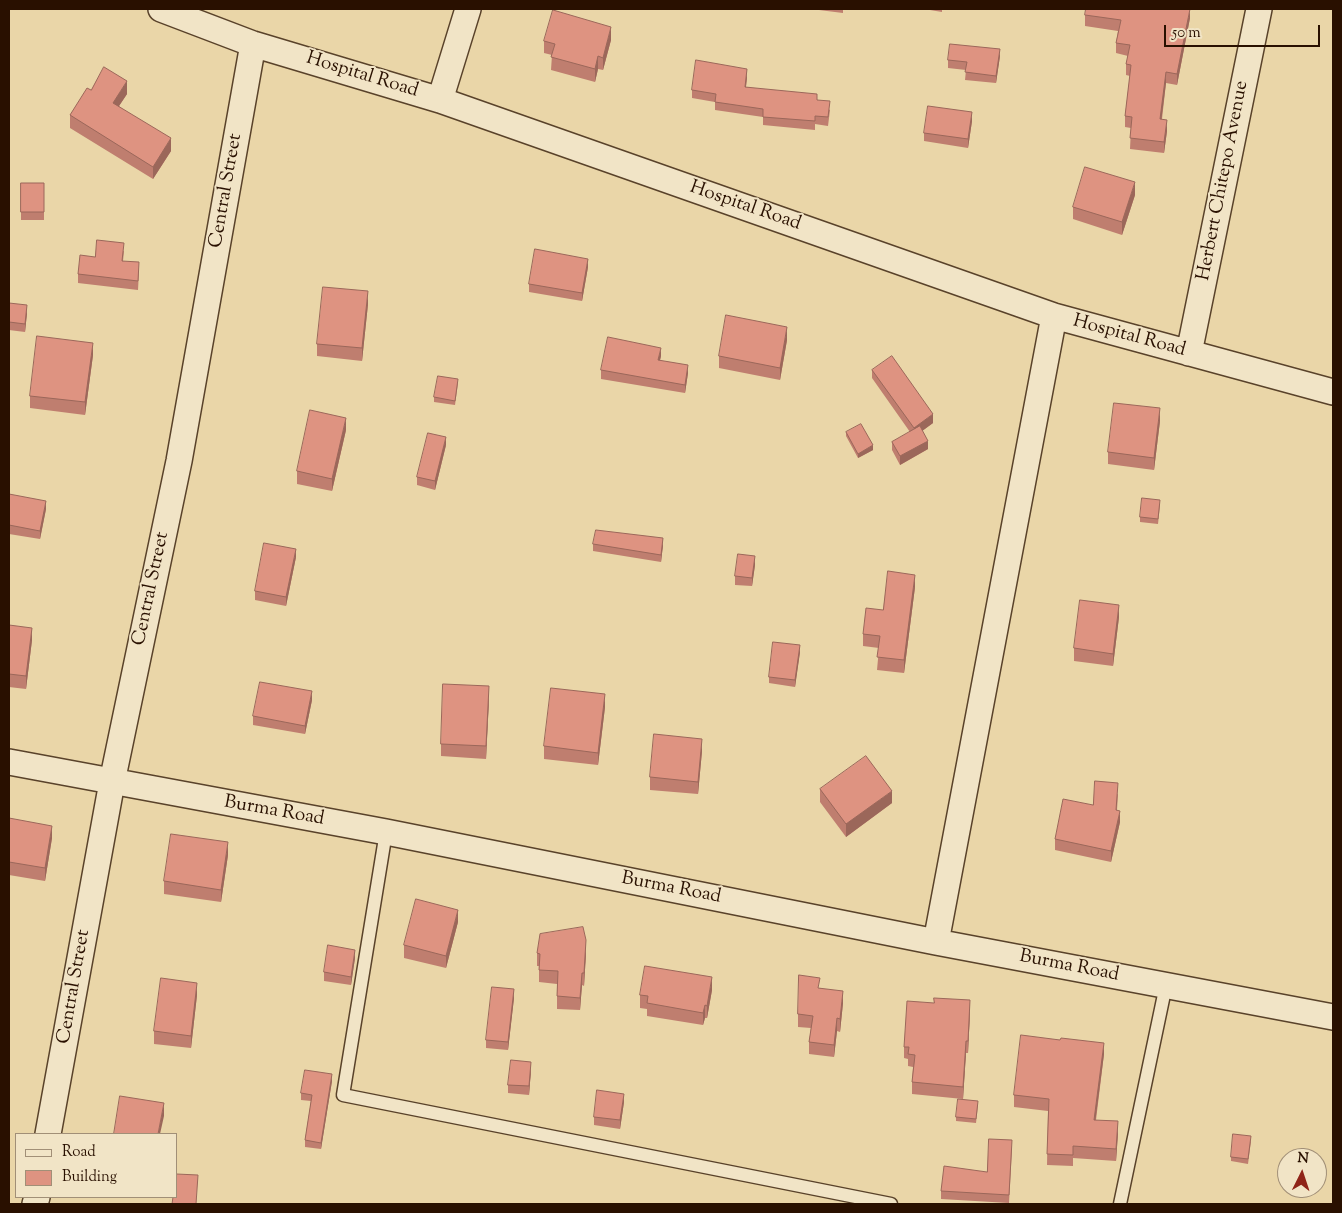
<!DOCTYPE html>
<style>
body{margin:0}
#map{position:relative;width:1342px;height:1213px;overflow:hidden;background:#ead6a8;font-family:"Sorts Mill Goudy",serif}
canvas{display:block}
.frame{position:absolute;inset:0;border:10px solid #291000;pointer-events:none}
.legend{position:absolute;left:15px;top:1133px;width:162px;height:65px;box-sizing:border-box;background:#f1e4c6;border:1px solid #a18f77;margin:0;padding:6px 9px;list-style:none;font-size:15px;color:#291000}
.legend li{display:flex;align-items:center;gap:10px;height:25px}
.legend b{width:25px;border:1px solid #a18f77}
.north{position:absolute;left:1277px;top:1148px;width:50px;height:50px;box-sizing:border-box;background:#f1e4c6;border:1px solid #a18f77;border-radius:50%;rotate:4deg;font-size:14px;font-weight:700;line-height:20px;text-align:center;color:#291000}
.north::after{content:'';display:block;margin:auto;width:18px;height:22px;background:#8f2418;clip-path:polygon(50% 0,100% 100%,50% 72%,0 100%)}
.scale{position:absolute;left:1164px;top:25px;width:156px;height:22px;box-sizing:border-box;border:2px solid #291000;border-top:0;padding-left:6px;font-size:15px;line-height:18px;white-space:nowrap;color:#291000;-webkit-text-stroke:4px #f1e4c6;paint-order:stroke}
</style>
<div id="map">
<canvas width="1342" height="1213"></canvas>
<div class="frame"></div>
<ul class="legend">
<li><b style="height:6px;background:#f1e4c6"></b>Road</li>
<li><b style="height:14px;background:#de9381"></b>Building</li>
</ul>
<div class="north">N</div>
<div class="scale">50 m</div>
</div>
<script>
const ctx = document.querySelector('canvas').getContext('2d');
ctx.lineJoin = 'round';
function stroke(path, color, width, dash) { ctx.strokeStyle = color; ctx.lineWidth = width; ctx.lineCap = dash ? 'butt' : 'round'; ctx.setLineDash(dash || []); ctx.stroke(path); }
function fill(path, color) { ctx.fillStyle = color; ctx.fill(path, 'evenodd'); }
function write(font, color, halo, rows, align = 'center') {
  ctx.font = font + ' "Sorts Mill Goudy",serif'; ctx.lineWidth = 4; ctx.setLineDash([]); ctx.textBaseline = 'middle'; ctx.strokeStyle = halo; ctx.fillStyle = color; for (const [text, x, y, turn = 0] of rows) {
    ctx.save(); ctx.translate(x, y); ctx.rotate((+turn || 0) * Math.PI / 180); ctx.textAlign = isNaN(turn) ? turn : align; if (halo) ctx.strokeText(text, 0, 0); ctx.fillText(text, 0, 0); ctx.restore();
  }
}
const service = new Path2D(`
 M386 832 343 1095 891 1204
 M1120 1204 1166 985`);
const minor = new Path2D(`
 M161 9 253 44 440 100 1054 316 1333 392
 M440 100 468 9
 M1189 353 1259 9
 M9 762 386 832 936 942 1333 1017
 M936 942 1054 316
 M48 1134 112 782 179 461 253 44
 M35 1204 37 1197`);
const wall = new Path2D(`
 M819 9H843V13L819 10Z
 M924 9H942V12Z
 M1085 15 1190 18 1177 85 1166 83 1162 119 1167 131 1164 153 1130 149 1131 128 1125 127V116L1130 76 1126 75V64L1128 56 1116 53V43L1118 31 1085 26Z
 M611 40 603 70 598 69 595 82 551 70 552 55 544 53V41Z
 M1000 56 996 83 965 80 966 70 948 68V60Z
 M747 77 746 87 817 100 830 110 828 126 815 124V130L763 125V117L715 110V102L692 98V90Z
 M91 90 127 94 119 106 171 151 153 179 70 128V115Z
 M972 121 968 148 924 141V133Z
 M21 183H44V220H21Z
 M1135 195 1122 235 1073 219V207Z
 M124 251 123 261 139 271 138 290 78 283V274L95 257Z
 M588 267 582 301 529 292V284Z
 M9 303 27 313 25 332 9 330Z
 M368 304 362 361 317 356V344Z
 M787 340 780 380 719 368V356Z
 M93 355 85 415 30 408V396Z
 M661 356 660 360 688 373 685 393 601 379V370Z
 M872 370 933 423 922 431 928 449 900 465 892 450V442L910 432 872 378Z
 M458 383 455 405 434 402V397Z
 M1160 421 1154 470 1108 464V452Z
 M346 430 332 491 297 484V471Z
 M846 432 873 450 858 458 846 436Z
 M446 445 435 490 417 485V477Z
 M9 494 46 509 40 539 9 534Z
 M1160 505 1158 524 1140 522V517Z
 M593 544 663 545 661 562 593 551Z
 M296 557 286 606 255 600V591Z
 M755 565 752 586 735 585V576Z
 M915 587 904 673 877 670 879 648 863 646V634L883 610Z
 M1119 617 1113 666 1074 661V648Z
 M9 625 32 640 26 689 9 687Z
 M800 652 795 687 769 683V677Z
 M489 699 486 759 441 756V744Z
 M312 700 305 734 253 725V716Z
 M605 707 598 765 544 759V746Z
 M702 751 698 794 650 790V777Z
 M820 789 892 803 846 837 820 802Z
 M1118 794 1117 810 1120 822 1111 862 1055 850V839L1093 805Z
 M9 818 52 838 45 881 9 875Z
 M228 855 221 902 164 894V881Z
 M458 922 446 968 404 958V945Z
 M537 953H586L584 986 582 985 580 1010 557 1009V984L539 982V966H537Z
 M355 958 351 985 324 981V972Z
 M820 988 843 1003 840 1032 837 1031 834 1057 809 1054V1042L811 1028 798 1027V1014Z
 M712 990 707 1018H705L703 1025 647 1016V1009L640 1008V995Z
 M197 995 191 1048 154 1044V1031Z
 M514 998 508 1050 486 1048V1040Z
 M970 1012 968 1053H966L963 1099 912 1094V1082L913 1067 908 1066V1059L904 1058V1047Z
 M1104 1054 1096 1120 1118 1133 1116 1161 1073 1158V1166L1047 1165 1048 1111 1014 1107V1095Z
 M531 1070 529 1095 508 1093V1085Z
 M332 1081 321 1149 305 1147V1140L311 1101 301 1100V1093Z
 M624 1102 620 1129 594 1125V1117Z
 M978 1105 976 1123 956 1121V1117Z
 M1251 1141 1248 1164 1231 1161V1157Z
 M1012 1148 1009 1203 941 1199V1191L987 1172Z`);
const shadedWall = new Path2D(`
 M1190 9V18L1177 85V74Z
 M611 27V40L603 70V58Z
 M1000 49V56L996 83V76Z
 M598 56V69L595 82V69Z
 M747 69V77L745 95V87Z
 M1166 72V83L1160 130V119Z
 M127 81V94L113 115V103Z
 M972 112V121L968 148V139Z
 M1167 120V131L1164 153V142Z
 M171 138V151L153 179V167Z
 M1135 182V195L1122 235V222Z
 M588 259V267L582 301V293Z
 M368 291V304L362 361V348Z
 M27 305V313L25 332V324Z
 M787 327V340L780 380V368Z
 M93 343V355L85 415V402Z
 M661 348V356L658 368V360Z
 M688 365V373L685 393V385Z
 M1160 408V421L1154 470V458Z
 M933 414V423L914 437V428Z
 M346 418V430L332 491V479Z
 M446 437V445L435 490V481Z
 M928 441V449L900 465V456Z
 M873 445V450L858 458V454Z
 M46 501V509L40 539V531Z
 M663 538V545L661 562V555Z
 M296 549V557L286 606V597Z
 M755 556V565L752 586V578Z
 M915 575V587L904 673V660Z
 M1119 605V617L1113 666V654Z
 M32 628V640L26 689V676Z
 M800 645V652L795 687V680Z
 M489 686V699L486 759V746Z
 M312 691V700L305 734V726Z
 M605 694V707L598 765V753Z
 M702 739V751L698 794V782Z
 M892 791V803L846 837V824Z
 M1120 811V822L1111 862V851Z
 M52 826V838L45 881V868Z
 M228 842V855L221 902V890Z
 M458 910V922L446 968V956Z
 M586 940V953L584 986V973Z
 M355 950V958L351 985V977Z
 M582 973V985L580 1010V998Z
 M712 977V990L707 1018V1006Z
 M197 983V995L191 1048V1036Z
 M514 989V998L508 1050V1042Z
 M843 991V1003L840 1032V1019Z
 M970 1000V1012L968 1053V1041Z
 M705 1005V1018L703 1025V1013Z
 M837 1018V1031L834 1057V1045Z
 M966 1041V1053L963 1099V1087Z
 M1104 1043V1054L1094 1131V1120Z
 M531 1062V1070L529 1095V1086Z
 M332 1074V1081L321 1149V1143Z
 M624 1094V1102L620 1129V1120Z
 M164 1103V1116L160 1134H158Z
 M1118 1121V1133L1116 1161V1149Z`);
const building = new Path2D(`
 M1086 9H1190L1177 74 1166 72 1160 119 1167 120 1164 142 1130 138 1132 117 1125 116 1131 65 1126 64 1130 45 1116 43 1121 20 1085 15Z
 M553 10 611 27 603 58 598 56 595 69 551 57 555 44 544 41Z
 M950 44 1000 49 996 76 965 72 967 62 948 60Z
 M696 60 747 69 745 87 817 94V100L830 101 828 117 815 116V121L763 117V109L715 102 716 94 692 90Z
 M104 67 127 81 113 103 171 138 153 167 70 115 87 88 91 90Z
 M928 106 972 112 968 139 924 133Z
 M1085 167 1135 182 1122 222 1073 207Z
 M21 183H44V212H21Z
 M97 240 124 243 122 261 139 262 138 281 78 274 80 255 95 257Z
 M535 249 588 259 582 293 529 284Z
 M323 287 368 291 362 348 317 344Z
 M9 303 27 305 25 324 9 322Z
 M726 315 787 327 780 368 719 356Z
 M37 336 93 343 85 402 30 396Z
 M608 337 661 348 658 360 688 365 685 385 601 370Z
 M892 356 933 414 914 428 872 370Z
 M438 376 458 379 455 401 434 397Z
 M1114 403 1160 408 1154 458 1108 452Z
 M310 410 346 418 332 479 297 471Z
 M861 424 873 445 858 454 846 432Z
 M920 426 928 441 900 456 892 442Z
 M428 433 446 437 435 481 417 477Z
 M9 494 46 501 40 531 9 525Z
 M1142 498 1160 500 1158 519 1140 517Z
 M596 530 663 538 661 555 593 544Z
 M264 543 296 549 286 597 255 591Z
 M738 554 755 556 752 578 735 576Z
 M888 571 915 575 904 660 877 657 880 636 863 634 866 608 883 610Z
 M1080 600 1119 605 1113 654 1074 648Z
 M9 625 32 628 26 676 9 674Z
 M773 642 800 645 795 680 769 677Z
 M260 682 312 691 305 726 253 716Z
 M443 684 489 686 486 746 441 744Z
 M551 688 605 694 598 753 544 746Z
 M654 734 702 739 698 782 650 777Z
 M866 756 892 791 846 824 820 789Z
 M1095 781 1118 783 1116 810 1120 811 1111 851 1055 839 1063 799 1093 805Z
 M9 818 52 826 45 868 9 862Z
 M171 834 228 842 221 890 164 881Z
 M416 899 458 910 446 956 404 945Z
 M583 927 586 940 584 973H582L580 998 557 996 558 971 539 970 540 954 537 953 540 934Z
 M328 945 355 950 351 977 324 972Z
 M645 966 712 977 707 1006 705 1005 703 1013 647 1003 648 996 640 995Z
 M799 975 820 978 818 988 843 991 840 1019 837 1018 834 1045 809 1042 813 1016 798 1014Z
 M161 978 197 983 191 1036 154 1031Z
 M492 987 514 989 508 1042 486 1040Z
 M934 998 970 1000 968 1041H966L963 1087 912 1082 915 1055 908 1054 909 1047H904L907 1001 934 1003Z
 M1021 1035 1060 1040 1061 1038 1104 1043 1094 1120 1118 1121 1116 1149 1073 1146V1155L1047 1154 1049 1099 1014 1095Z
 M511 1060 531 1062 529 1086 508 1085Z
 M305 1070 332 1074 321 1143 305 1140 312 1095 301 1093Z
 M597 1090 624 1094 620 1120 594 1117Z
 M120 1096 164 1103 158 1134H114Z
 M958 1099 978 1101 976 1119 956 1117Z
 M1233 1134 1251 1136 1248 1159 1231 1157Z
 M989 1139 1012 1140 1009 1195 941 1191 944 1166 987 1172Z
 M176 1174 198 1175 196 1204H172L173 1197H176Z`);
const streetNames = [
 ["Hospital Road",362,76,17],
 ["Herbert Chitepo Avenue",1224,181,-79],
 ["Central Street",227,191,-80],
 ["Hospital Road",745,207,19],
 ["Hospital Road",1129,337,15],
 ["Central Street",152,589,-78],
 ["Burma Road",274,812,10],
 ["Burma Road",671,889,11],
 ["Burma Road",1069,967,11],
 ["Central Street",75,987,-80]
];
stroke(service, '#59422a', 15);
stroke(minor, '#59422a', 28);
stroke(service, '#f1e4c6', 12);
stroke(minor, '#f1e4c6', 25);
fill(wall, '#bf7e6f');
fill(shadedWall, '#9b675a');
fill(building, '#de9381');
stroke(building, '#9b675a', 1);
write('19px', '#291000', '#f1e4c6', streetNames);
</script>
